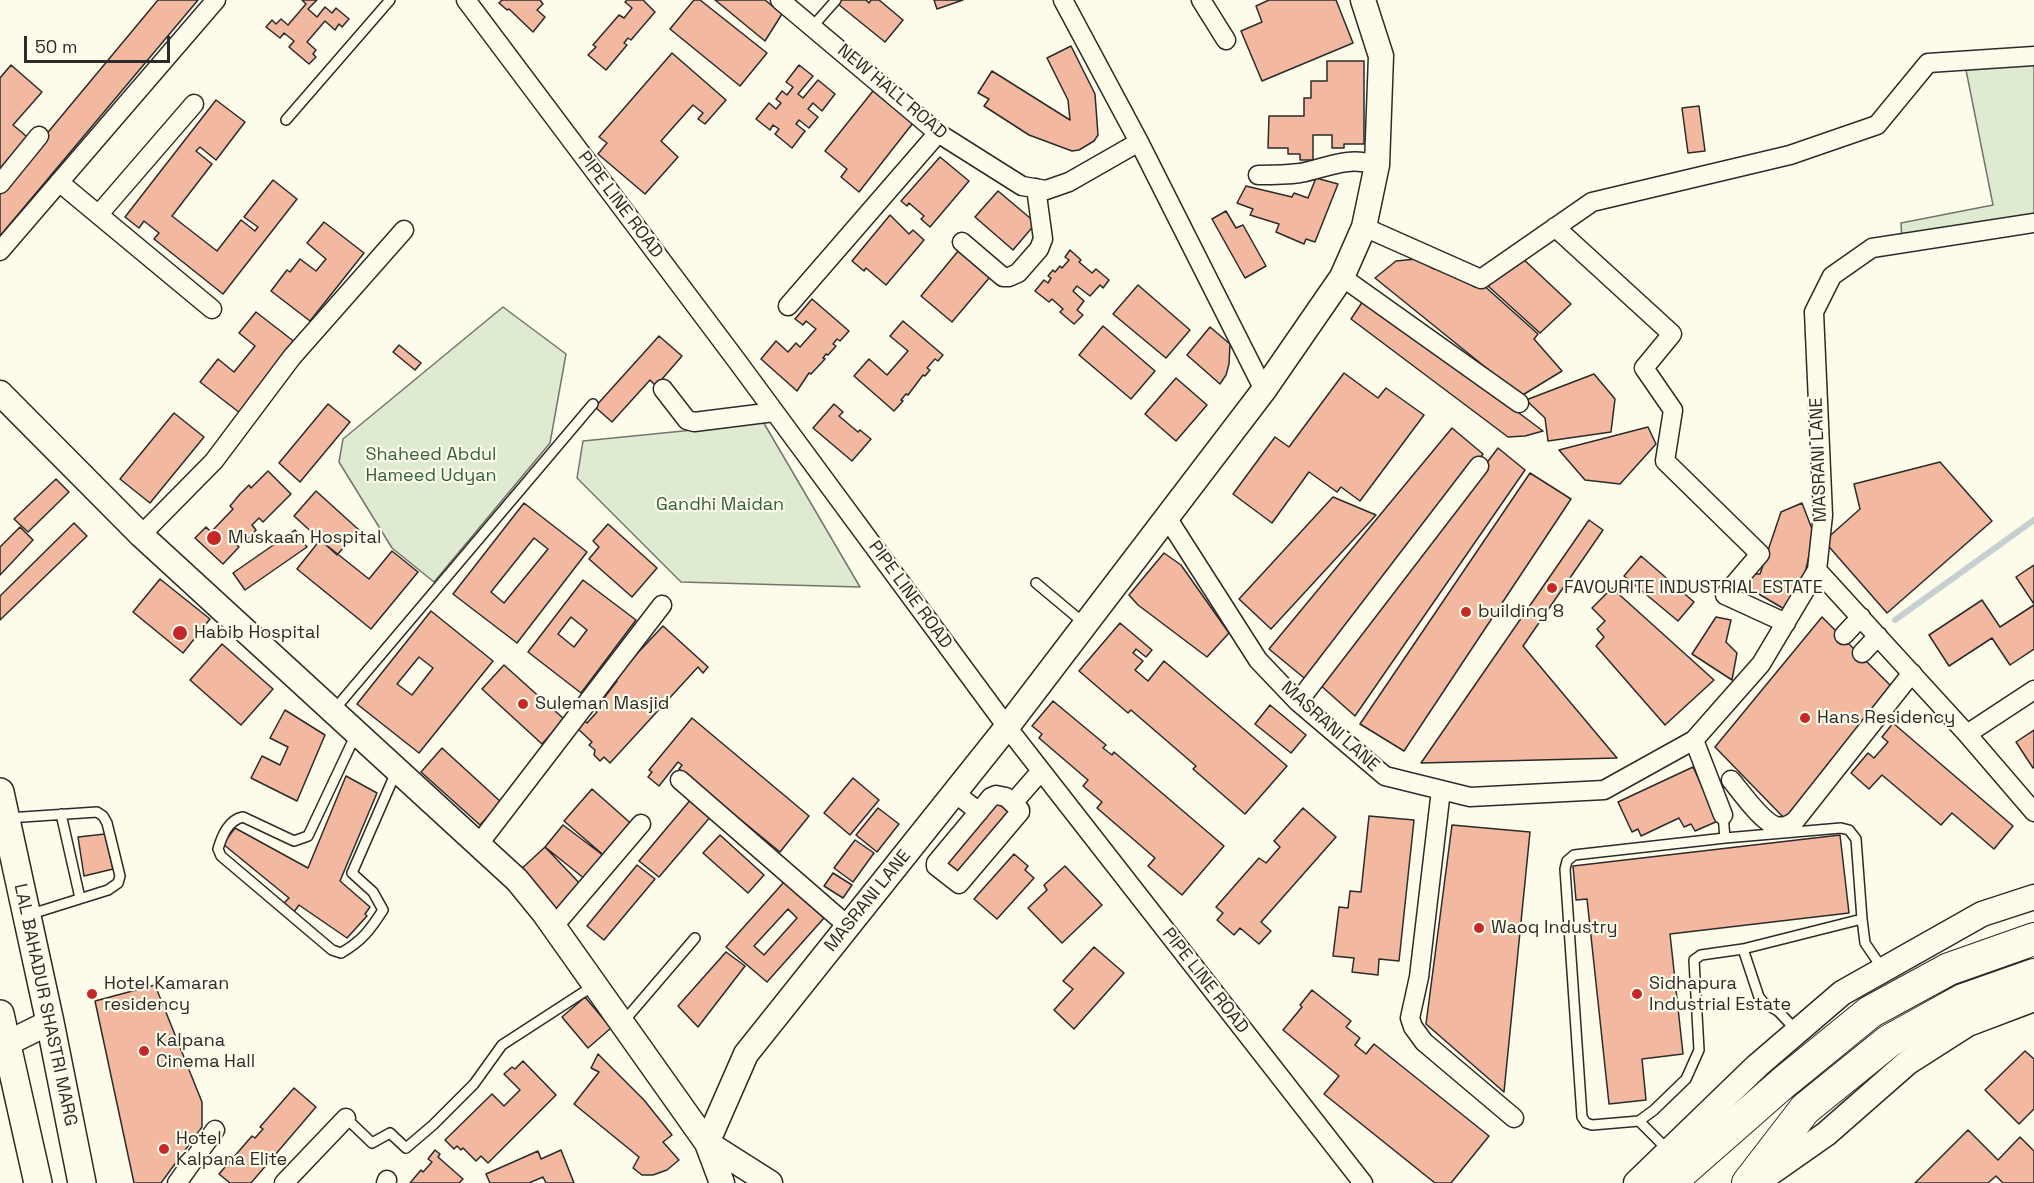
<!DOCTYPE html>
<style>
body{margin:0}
#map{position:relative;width:2034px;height:1183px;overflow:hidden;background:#fdfbea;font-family:"Space Grotesk",sans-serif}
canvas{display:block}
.scale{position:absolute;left:24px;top:36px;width:146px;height:27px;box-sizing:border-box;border:3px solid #2b2b2b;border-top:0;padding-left:8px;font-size:18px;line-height:21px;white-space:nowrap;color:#2b2b2b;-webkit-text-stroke:4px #fdfbea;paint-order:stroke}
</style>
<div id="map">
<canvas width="2034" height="1183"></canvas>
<div class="scale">50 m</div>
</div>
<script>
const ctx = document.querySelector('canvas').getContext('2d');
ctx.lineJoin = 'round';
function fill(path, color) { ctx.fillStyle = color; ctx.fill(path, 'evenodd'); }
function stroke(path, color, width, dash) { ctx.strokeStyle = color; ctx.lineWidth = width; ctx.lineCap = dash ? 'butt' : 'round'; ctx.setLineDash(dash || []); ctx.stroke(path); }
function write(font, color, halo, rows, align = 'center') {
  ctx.font = font + ' "Space Grotesk",sans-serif'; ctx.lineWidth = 4.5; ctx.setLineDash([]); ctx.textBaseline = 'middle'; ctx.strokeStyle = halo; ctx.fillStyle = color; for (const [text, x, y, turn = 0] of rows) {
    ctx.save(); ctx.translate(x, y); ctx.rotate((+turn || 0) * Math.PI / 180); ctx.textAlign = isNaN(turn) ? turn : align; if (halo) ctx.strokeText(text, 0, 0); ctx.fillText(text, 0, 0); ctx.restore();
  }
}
const green = new Path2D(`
 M2034 62V226L1902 241 1901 223 1993 205 1966 70Z
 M503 307 566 354 550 443 434 582 392 548 339 462 343 439Z
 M755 408 860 587 681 582 577 478 583 441 713 428Z`);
const stream = new Path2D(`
 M1895 620 2034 520`);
const building = new Path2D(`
 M158 0H198L0 236V190Z
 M302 0H317L308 9 317 17 325 7 332 13 336 8 349 19 342 27 339 24 335 30 325 21 307 42 316 50 313 54 316 57 309 64 289 47 294 41 284 33 280 38 266 27 272 20 276 24 281 19 288 25 306 4Z
 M502 0H540L543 4 537 10 545 17 533 32 509 9 507 10 499 3Z
 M627 0H643L655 12 631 40 628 38 624 43 627 45 606 70 588 55 596 47 593 45 619 15 624 18 632 8 625 2Z
 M694 0H700L767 53 740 86 670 29Z
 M715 0H765L782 14 765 41Z
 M841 0H866L869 3 871 0H879L903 20 885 42 838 4Z
 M934 0H963L937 9Z
 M1269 0H1336L1353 43 1262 81 1241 31 1262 22 1256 6Z
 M1071 46 1095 94 1098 135 1094 141 1079 150 1072 151 1029 135 984 106 989 99 978 93 992 71 1070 120 1068 100 1047 58Z
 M672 53 726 100 705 124 698 119 703 113 693 105 661 141 678 157 645 194 598 154 607 143 599 137Z
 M1327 61H1364V144H1344V148H1332V135H1313V160H1300V154H1288V148H1268L1269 116H1304V98H1311V81H1327Z
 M11 65 42 92 13 125 32 141 0 178V78Z
 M799 65 813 76 798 94 803 98 818 80 835 94 822 111 813 103 808 109 818 117 809 128 799 120 796 124 805 131 792 148 775 134 779 129 773 125 770 130 756 119 769 103 776 109 781 103 776 99 782 91 787 95 793 87 786 82Z
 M873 91 913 123 859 192 841 177 847 169 825 151Z
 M216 100 245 122 216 160 200 147 196 151 212 164 172 216 217 251 241 220 255 231 258 227 244 217 273 180 297 199 223 294 154 239 159 233 144 221 139 228 125 217Z
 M1699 106 1705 151 1688 153 1682 108Z
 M940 157 969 181 930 227 921 219 924 216 909 203 907 206 901 201Z
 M1316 178 1338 184 1315 242 1306 239 1304 244 1276 232 1279 224 1250 215 1253 209 1237 203 1246 186 1292 197 1294 193 1308 198Z
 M998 191 1036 223 1013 250 975 217Z
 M1226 211 1236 228 1243 225 1266 266 1245 278 1212 219Z
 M890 215 909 234 913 230 924 240 886 285 866 268 864 271 852 261Z
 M324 222 364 253 310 321 271 291 287 270 290 272 300 259 316 271 326 259 307 243Z
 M959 250 990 277 952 322 921 296Z
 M1070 250 1081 260 1079 262 1092 273 1096 269 1109 280 1103 288 1100 285 1090 296 1077 286 1073 291 1084 301 1077 310 1083 315 1074 324 1060 312 1063 309 1052 299 1049 302 1035 291 1044 280 1048 283 1051 278 1048 276 1053 270 1055 272 1060 266 1062 268 1069 260 1065 257Z
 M1520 256 1571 304 1540 333 1488 286Z
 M1416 259 1434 269 1438 264 1475 287 1481 283 1538 334 1534 339 1562 371 1521 396 1375 278 1396 261Z
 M1138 285 1190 330 1166 358 1113 314Z
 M1365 298 1543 431 1525 436 1508 437 1351 319Z
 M812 299 849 331 840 341 837 339 833 344 836 346 828 355 826 354 823 358 825 359 811 374 809 373 797 391 761 359 776 341 788 352 796 343 800 347 816 329 806 321 803 325 795 319Z
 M256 312 296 343 240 413 200 382 218 359 234 372 255 346 239 333Z
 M903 321 943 355 938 361 935 359 927 368 930 370 925 376 923 375 908 395 906 394 901 400 903 401 894 411 854 376 869 359 887 375 908 351 890 336Z
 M1103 326 1155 371 1131 399 1079 355Z
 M1210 327 1230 344 1229 364 1226 375 1220 384 1187 355Z
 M659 336 682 356 656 386 650 380 612 422 595 407Z
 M399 345 421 363 415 370 393 352Z
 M1344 373 1378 398 1386 388 1424 415 1360 501 1341 487 1337 492 1309 472 1272 523 1233 494 1275 437 1289 447Z
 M1594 374 1615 399 1611 432 1548 441 1545 418 1526 400Z
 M1176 378 1207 405 1176 441 1145 414Z
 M328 404 350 422 300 482 279 463Z
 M834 404 843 412 839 416 858 432 860 430 871 439 852 461 813 428Z
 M174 413 204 437 150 503 120 479Z
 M1648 427 1656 444 1620 484 1585 480 1559 450Z
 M1452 428 1483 454 1309 682 1269 649Z
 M1498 448 1525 470 1355 716 1319 684Z
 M1940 462 1992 521 1887 613 1824 541 1860 509 1854 484Z
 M268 471 291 494 263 522 259 518 252 525 256 530 246 541 240 536 234 542 239 547 223 564 195 538 206 527 211 532 233 509 230 506 240 494 249 485 251 488Z
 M1530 473 1571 499 1404 751 1360 724Z
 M56 479 69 492 28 532 14 519Z
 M316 491 359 530 337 555 294 516Z
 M1333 497 1376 515 1271 629 1239 599Z
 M524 503 587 552 517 643 453 594ZM534 538 548 549 504 603 491 592Z
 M1802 503 1814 534 1803 582 1786 610 1745 586 1752 574H1760L1781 512Z
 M1589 520 1603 530 1523 646 1617 758 1421 763Z
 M74 523 87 536 0 620V596Z
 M608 524 657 568 632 597 589 559 599 547 593 541Z
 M20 527 33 540 0 575V547Z
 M295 530 307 547 245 590 233 573Z
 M320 540 369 579 392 551 418 572 371 629 297 569Z
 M1164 553 1181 565 1229 633 1207 657 1138 605 1129 595Z
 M1641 556 1694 602 1678 621 1624 576Z
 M2034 565V604L2016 577Z
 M160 579 210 619 183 653 133 612Z
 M583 580 636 620 581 693 528 652ZM571 617 587 630 574 647 558 634Z
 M1612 588 1714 680 1665 725 1596 646 1604 637 1597 629 1605 621 1592 608Z
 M1982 600 2000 627 2034 605V649L2010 665 1992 638 1949 666 1929 635Z
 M431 611 493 661 419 753 357 704ZM419 657 433 668 412 695 397 684Z
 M1716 617 1731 620 1726 642 1737 653 1732 680 1692 654Z
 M1822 617 1895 690 1785 819 1715 747Z
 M1120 623 1152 650 1146 657 1136 649 1133 653 1143 661 1135 670 1148 681 1164 661 1287 766 1245 814 1193 769 1196 766 1131 710 1128 713 1079 671Z
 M663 626 708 667 703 673 698 667 610 763 604 757 600 761 594 755 595 750 589 745 592 742 576 727 583 720 587 723 597 712 594 709 600 701 599 698 601 695 604 698 617 681 615 677Z
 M222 644 273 689 241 725 190 680Z
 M504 665 564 719 542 744 482 689Z
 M1053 701 1106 745 1103 748 1112 755 1114 752 1224 846 1182 895 1148 866 1155 858 1097 808 1102 802 1083 786 1088 780 1039 738 1042 734 1032 726Z
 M1270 705 1306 735 1291 753 1255 724Z
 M285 710 325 735 297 801 251 778 262 756 280 765 288 747 270 738Z
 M692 718 809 816 780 852 679 769 682 765 678 762 659 786 648 777 652 772 649 770Z
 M1893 723 2013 826 1994 849 1952 813 1941 825 1882 775 1869 789 1851 773 1868 753 1874 758 1888 742 1882 737Z
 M2034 730V767L2033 768 2016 742Z
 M442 748 501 802 480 825 421 772Z
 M1693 767 1718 821 1695 831 1691 824 1684 827 1679 818 1641 836 1638 829 1632 832 1618 802Z
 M346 776 377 793 340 881 370 907 365 914 367 916 347 938 299 905 294 912 284 903 289 898 223 844 235 828 308 868Z
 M853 778 879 800 850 835 824 813Z
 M592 789 635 827 608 859 564 821Z
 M692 798 712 815 659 877 639 861Z
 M993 802H1004L1017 813 960 881 940 864Z
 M878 808 899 824 877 852 856 835Z
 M1303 808 1336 837 1261 922 1271 931 1259 944 1240 928 1234 935 1217 920 1223 913 1216 907 1259 858 1266 863 1280 847 1274 841Z
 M1369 816 1414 820 1399 961 1379 959 1378 975 1352 972 1354 958 1333 956 1339 907 1348 908 1350 891 1361 892Z
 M563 825 608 859 590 883 545 847Z
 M1452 825 1530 832 1504 1092 1426 1024Z
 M105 834 113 869 84 876 78 837Z
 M720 835 764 875 748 893 703 853Z
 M1840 835 1849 913 1670 934 1683 1054 1642 1059 1646 1100 1609 1104 1587 899 1576 900 1573 866Z
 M855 840 874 853 853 882 834 868Z
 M545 847 585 889 561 913 518 872Z
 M1014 854 1028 866 1025 870 1034 878 997 919 974 899Z
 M637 865 655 879 604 940 587 926Z
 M1065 866 1102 905 1062 943 1028 908 1047 890 1044 885Z
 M833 873 852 885 843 898 824 886Z
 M784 882 824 918 767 982 726 947ZM788 909 797 918 764 955 754 946Z
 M1094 947 1124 973 1074 1029 1054 1010 1073 989 1063 981Z
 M726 952 745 966 698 1027 678 1006Z
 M155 985 202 1102V1127L161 1183H134L95 1001Z
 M1312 990 1351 1021 1346 1027 1360 1038 1355 1045 1366 1054 1374 1044 1489 1136 1451 1183H1435L1324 1094 1339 1076 1283 1030 1302 1007 1300 1005Z
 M585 997 611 1028 588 1048 562 1017Z
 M2025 1051 2034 1059V1109L2019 1124 1985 1090Z
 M598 1054 644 1100 672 1135 663 1142 679 1160 667 1170 653 1175H642L633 1168 639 1157 574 1104 599 1072 591 1068Z
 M523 1061 556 1095 488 1163 481 1156 476 1161 463 1148 461 1150 457 1146 454 1149 445 1140 492 1094 504 1106 520 1090 504 1074 512 1067 515 1069Z
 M294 1088 316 1107 251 1183H230L219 1174 252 1136 255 1138 263 1129 260 1127Z
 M1968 1130 1998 1160 2020 1137 2034 1151V1183H2003L1996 1176 1988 1183H1915Z
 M435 1150 440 1154 438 1157 463 1179 459 1183H410L421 1170 423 1172 432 1162 428 1159Z
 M561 1150 574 1183H546L543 1177 529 1183H490L486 1174 538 1151 541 1159Z`);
const lane = new Path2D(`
 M813 26 836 0
 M286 120 390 0
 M1036 583 1085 624
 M334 710 593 404
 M356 734 308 836 294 841 243 817C228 820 222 836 218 849L221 856 332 950 341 953C362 941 370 930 383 910L373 892 352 873 396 772
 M61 814 80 898
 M1723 815 1725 838
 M8 818 97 812 103 816 107 823 120 876 118 883 108 890 28 915
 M1841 828 1849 830 1856 839 1862 919 1743 949 1701 955 1694 960 1699 1050 1686 1079 1654 1110 1639 1121 1592 1125 1586 1123 1582 1117 1565 869 1567 861 1574 855 1725 838Z
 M1862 919 1865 943 1882 968
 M1743 949 1759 997 1764 1003 1778 1011 1797 1031
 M624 1021 695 938
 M346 1118 372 1143 390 1133 406 1148 433 1125 474 1084 502 1045 593 986
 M1639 1121 1669 1151`);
const street = new Path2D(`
 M466 0 737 361 1007 727 1363 1183
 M780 0 938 133 1022 186 1046 190 1069 182 1139 142
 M1063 0 1139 142 1264 390
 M1201 0 1226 40
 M1258 175C1272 175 1286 175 1300 173 1330 167 1346 156 1377 165
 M59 182 212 309
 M0 184 39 136
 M99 214 194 104
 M1364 227 1481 279 1592 202 1790 155 1877 125 1928 63 2034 56
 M1555 227 1672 334 1644 368 1673 410 1665 461 1760 554 1725 595 1786 623
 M962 242 1003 277H1009L1018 273 1039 249 1043 239 1036 188
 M0 251 216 0
 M1342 277 1519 403
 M788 306 938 133
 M663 389 687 420 694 422 774 412
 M1166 516 1258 660 1298 702 1385 776 1470 797 1604 790 1694 740 1761 664 1817 570 1823 515 1814 312 1832 276 1872 248 2034 223
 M141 535 214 461 292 357 404 230
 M1817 570 1967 734 2034 812
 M1844 635 1861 617
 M1862 653 1878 636
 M1298 702 1479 466
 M1967 734 2034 690
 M1694 740 1723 815
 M680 780 848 926
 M1731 780C1741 792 1762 822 1776 826 1784 828 1789 825 1795 821L1912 673
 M1441 790 1419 977 1410 1018 1413 1027 1424 1042 1514 1118
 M955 793 979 812
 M996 795 1006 797 1020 810V812L959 884 936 866V863L991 797Z
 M1013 803 1041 771
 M478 845 662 605
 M554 926 641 824
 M177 1183 215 1130
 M284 1183 346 1118
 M386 1183 387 1180`);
const secondary = new Path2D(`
 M0 393 141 535 517 880 544 913 707 1143 722 1183
 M0 1047 50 1022
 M707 1143 746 1054 1007 727 1264 390 1342 277 1364 227 1377 165 1381 56 1363 0
 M707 1143 770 1183
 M1636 1183 1757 1066 1842 993 1982 914 2034 897
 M1756 1183 1826 1134 1907 1063 1968 1024 2034 999`);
const primary = new Path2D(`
 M0 792 50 1022 82 1183
 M0 1014 38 1183`);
const highway = new Path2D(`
 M1669 1183 1783 1083 1870 1012 1949 969 2034 939
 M1748 1183 1805 1109 1889 1041 1963 1000 2034 975`);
const markers = [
 [214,538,8,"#c62828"],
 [1552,588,6,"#c62828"],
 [1466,612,6,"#c62828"],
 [180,633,8,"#c62828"],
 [523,704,6,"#c62828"],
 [1805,718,6,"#c62828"],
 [1479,928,6,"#c62828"],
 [92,994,6,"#c62828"],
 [1637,994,6,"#c62828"],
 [144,1051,6,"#c62828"],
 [164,1149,6,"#c62828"]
];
const streetNames = [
 ["NEW HALL ROAD",892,92,40],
 ["PIPE LINE ROAD",620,205,53],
 ["MASRANI LANE",1819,460,-92],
 ["PIPE LINE ROAD",910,595,54],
 ["MASRANI LANE",1330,727,42],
 ["MASRANI LANE",868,901,-51],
 ["PIPE LINE ROAD",1205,981,52],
 ["LAL BAHADUR SHASTRI MARG",45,1005,78]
];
const parkNames = [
 ["Shaheed Abdul",431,455],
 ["Hameed Udyan",431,476],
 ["Gandhi Maidan",720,505]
];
const poiNames = [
 ["Muskaan Hospital",228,538],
 ["FAVOURITE INDUSTRIAL ESTATE",1564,588],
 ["building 8",1478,612],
 ["Habib Hospital",194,633],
 ["Suleman Masjid",535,704],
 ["Hans Residency",1817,718],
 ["Waoq Industry",1491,928],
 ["Hotel Kamaran",104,984],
 ["residency",104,1005],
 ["Sidhapura",1649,984],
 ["Industrial Estate",1649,1005],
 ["Kalpana",156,1041],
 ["Cinema Hall",156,1062],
 ["Hotel",176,1139],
 ["Kalpana Elite",176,1160]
];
fill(green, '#deebd1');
stroke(green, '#74746e', 1.5);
stroke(stream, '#c7d0d0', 6);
fill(building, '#f2b8a0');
stroke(building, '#2b2b2b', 1.5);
stroke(lane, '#2b2b2b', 12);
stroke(street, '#2b2b2b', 21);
stroke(secondary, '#2b2b2b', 27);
stroke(primary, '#2b2b2b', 30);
stroke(highway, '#2b2b2b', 34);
stroke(lane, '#fdfbea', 9);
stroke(street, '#fdfbea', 18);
stroke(secondary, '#fdfbea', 24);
stroke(primary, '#fdfbea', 27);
stroke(highway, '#fdfbea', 32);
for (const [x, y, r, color] of markers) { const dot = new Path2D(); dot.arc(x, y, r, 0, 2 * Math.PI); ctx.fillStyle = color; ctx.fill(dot); stroke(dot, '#fdfbea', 2); }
write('18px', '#2b2b2b', '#fdfbea', streetNames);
write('18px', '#34623c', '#fdfbea', parkNames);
write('18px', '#2b2b2b', '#fdfbea', poiNames, 'left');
</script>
